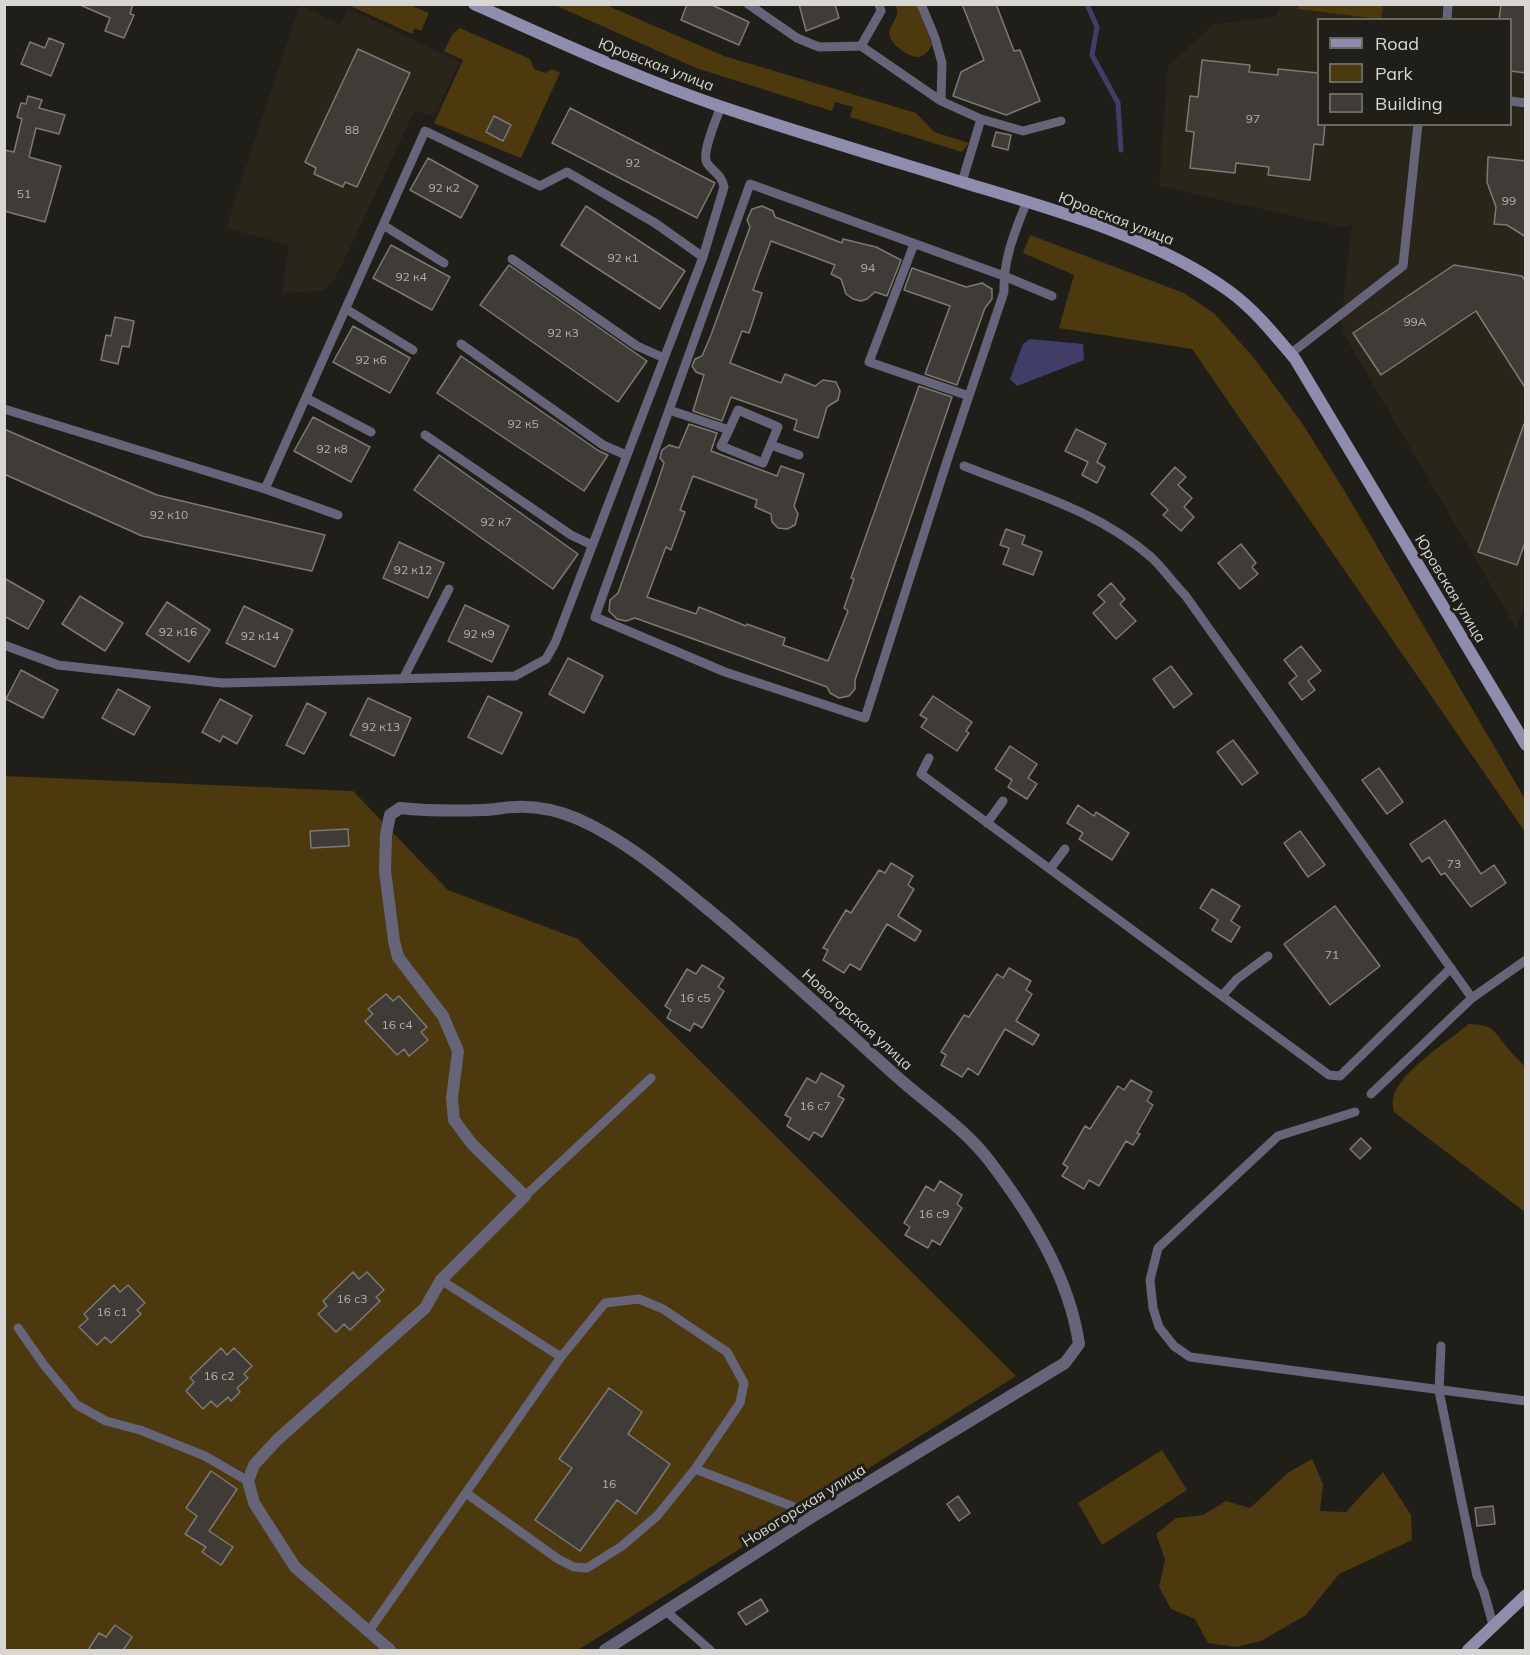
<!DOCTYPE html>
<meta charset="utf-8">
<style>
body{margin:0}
#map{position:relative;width:1530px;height:1655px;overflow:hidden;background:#201e19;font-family:Mulish,sans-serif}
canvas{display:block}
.frame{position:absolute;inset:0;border:6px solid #d7d6d2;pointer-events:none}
.legend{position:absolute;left:1317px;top:18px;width:195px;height:108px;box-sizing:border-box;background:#201e19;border:2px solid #696863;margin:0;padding:8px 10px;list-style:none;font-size:18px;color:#d7d6d2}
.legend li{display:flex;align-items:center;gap:12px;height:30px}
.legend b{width:30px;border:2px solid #696863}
</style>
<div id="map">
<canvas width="1530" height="1655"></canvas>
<div class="frame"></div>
<ul class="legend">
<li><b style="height:8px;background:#8e8dae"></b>Road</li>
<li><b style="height:16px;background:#4c390e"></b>Park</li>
<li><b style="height:16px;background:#3f3c37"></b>Building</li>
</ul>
</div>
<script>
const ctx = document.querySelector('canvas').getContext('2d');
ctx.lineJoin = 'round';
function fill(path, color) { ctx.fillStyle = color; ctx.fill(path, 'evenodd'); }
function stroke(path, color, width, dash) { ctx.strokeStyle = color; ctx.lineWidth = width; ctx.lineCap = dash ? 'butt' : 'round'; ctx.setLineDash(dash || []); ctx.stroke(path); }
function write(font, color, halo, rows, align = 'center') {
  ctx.font = font + ' Mulish,sans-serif'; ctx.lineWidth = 6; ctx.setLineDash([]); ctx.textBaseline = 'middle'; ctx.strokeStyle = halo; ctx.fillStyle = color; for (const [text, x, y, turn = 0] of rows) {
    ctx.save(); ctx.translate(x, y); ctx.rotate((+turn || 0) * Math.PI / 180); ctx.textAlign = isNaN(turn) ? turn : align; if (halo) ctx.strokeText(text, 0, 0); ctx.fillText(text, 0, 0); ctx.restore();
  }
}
const built = new Path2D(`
 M300 5 340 25 348 8 460 62 434 117 415 110 335 279 327 288 321 291 282 293 289 245 226 228Z
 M1281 5H1525L1526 602 1516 628 1343 333 1342 314 1352 224 1344 227 1333 225 1159 186 1168 66 1214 24 1275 17ZM1318 20H1510V124H1318Z`);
const green = new Path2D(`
 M1299 4H1383V5L1381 19 1298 9Z
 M348 5H410L429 13 421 31 415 28 412 34Z
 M555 5H606L724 56 916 113 934 132 969 143 962 152 850 117 853 107 835 102 832 111 696 68Z
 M896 5H917L932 45C930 50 924 57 917 57 908 56 893 46 890 37 887 28 895 23 897 14 898 11 896 8 896 5Z
 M460 28 530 59 534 69 545 73 552 69 560 73 521 158 434 123 463 60 444 51 453 33Z
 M1030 235 1184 293 1215 314 1254 358 1302 423 1344 490 1525 799V832L1192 349 1059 328 1074 275 1023 253Z
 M5 776 353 791 448 890 578 939 1016 1376 578 1650H5Z
 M1469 1024C1492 1025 1492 1028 1505 1045 1511 1053 1519 1060 1525 1067V1212L1394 1112C1393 1108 1392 1102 1393 1098 1399 1072 1448 1041 1469 1024Z
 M1162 1450 1187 1490 1102 1545 1078 1503Z
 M1312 1459 1323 1484 1320 1511 1346 1512 1383 1472 1411 1515 1412 1540 1339 1574 1306 1615 1261 1641 1236 1647 1208 1643 1195 1619 1171 1609 1159 1587 1165 1560 1156 1534 1176 1518 1203 1515 1226 1501 1250 1508 1289 1472Z`);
const water = new Path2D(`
 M1030 339 1083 344 1084 360 1017 386 1010 379 1023 344Z`);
const stream = new Path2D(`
 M1087 4 1097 27 1092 55 1118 103 1121 150`);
const building = new Path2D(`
 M78 4H133L130 14 134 15 124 38 105 31 110 18Z
 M687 4H710L749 22 739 45 681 20Z
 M799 4H835L839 18 806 31Z
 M962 4H996L1014 51 1020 50 1040 101 1006 115 953 96 961 72 984 60Z
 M1501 4H1526V73L1510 71V20H1499Z
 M49 38 64 44 51 76 21 64 30 42 45 48Z
 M358 49 410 73 357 187 345 182 343 187 314 174 316 168 305 162Z
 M1202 60 1250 65 1249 72 1278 75V69L1318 73V124H1325L1323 145 1314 144 1310 180 1268 175 1269 167 1236 163 1235 173 1190 168 1194 132 1186 131 1190 96 1198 97Z
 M28 96 42 100 39 108 65 115 59 134 36 128 29 157 61 166 45 222 4 211V150L14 152 22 119 17 117 21 103 26 104Z
 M570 108 715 183 697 218 552 143Z
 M494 116 511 125 503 141 486 132Z
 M996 132 1011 135 1008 150 992 146Z
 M1488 157 1526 161V237L1507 225 1494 224 1496 207 1487 182Z
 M428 158 478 186 461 218 410 190Z
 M586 206 685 271 660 309 561 245Z
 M762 206 773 211 775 217 842 243 843 239 876 247 901 260 887 296 875 292 867 299 861 301 853 299 846 294 841 279 831 274 835 265 771 241 753 290 762 293 749 333 742 331 730 363 781 383 785 374 815 386 823 380 836 382 840 391 838 400 827 407 818 438 794 430 797 420 731 397 722 421 693 411 704 375 696 372 692 366 695 359 702 356 711 335 750 227 747 220 752 209Z
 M391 245 450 277 432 310 373 278Z
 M509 265 647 361 618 402 480 305Z
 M1454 265 1522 276 1526 282V389L1476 311 1381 375 1353 333Z
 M912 268 966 287 982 283 992 289V299L985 308 957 385 925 374 950 306 904 290Z
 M115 317 134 321 129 347 122 346 118 364 101 360 106 335 111 336Z
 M353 326 410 358 390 393 333 362Z
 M461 356 599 451 608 455 584 491 437 393Z
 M919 386 952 397 855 680V689L849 696 839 698 830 693 827 687 635 618 626 621 617 619 609 611 610 600 618 593 656 487 664 463 660 458 662 450 669 445 679 448 689 424 717 433 711 451 777 476 781 466 804 474 794 506 798 514 795 525 787 529 778 528 772 522 771 514 755 507 757 500 693 476 680 510 685 512 671 550 666 547 647 597 696 614 699 607 746 626 747 624 785 638 783 645 828 661 848 611 844 608 854 579 851 578Z
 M313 417 370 447 351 482 294 451Z
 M1524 424 1526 425V540L1517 565 1478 552Z
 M4 429 157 495 325 535 312 571 142 536 4 474Z
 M1076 429 1106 444 1097 462 1105 467 1097 483 1082 475 1088 462 1065 451Z
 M439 455 578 554 553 589 414 490Z
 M1175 467 1186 477 1178 485 1192 498 1184 507 1194 517 1181 531 1163 515 1168 510 1151 494Z
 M1006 529 1025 536 1022 544 1042 552 1033 575 1003 564 1009 548 1000 545Z
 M399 542 444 563 428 598 383 578Z
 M1241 544 1256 563 1252 567 1258 574 1240 589 1218 563Z
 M4 578 44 601 28 629 4 616Z
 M1111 583 1125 599 1120 604 1136 621 1116 639 1093 613 1105 602 1098 595Z
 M80 596 123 623 105 651 62 624Z
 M167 602 210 630 189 662 146 634Z
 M465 605 509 626 492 662 448 641Z
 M244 606 293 630 275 667 226 643Z
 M1301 646 1321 671 1308 681 1315 690 1302 700 1289 683 1297 676 1284 660Z
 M568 658 603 676 584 713 549 694Z
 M1171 666 1192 694 1174 708 1153 679Z
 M21 670 58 690 43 718 6 699Z
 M118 689 150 707 134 735 102 718Z
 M488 696 522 713 502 754 468 737Z
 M933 696 972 722 966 731 969 733 957 751 921 727 927 719 920 715Z
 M368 698 411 718 394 756 350 735Z
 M220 699 252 716 237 744 223 736 220 742 202 732Z
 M307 703 326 713 304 754 286 745Z
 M1233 740 1258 773 1242 785 1217 752Z
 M1010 746 1037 764 1028 778 1037 784 1027 799 1008 787 1012 780 995 769Z
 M1379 768 1403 802 1387 814 1362 780Z
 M1078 805 1094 816 1096 812 1129 833 1112 860 1079 839 1083 833 1067 823Z
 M1445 820 1481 874 1494 865 1506 883 1471 907 1445 873 1441 875 1429 857 1422 862 1410 844Z
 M348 829 349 846 311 848 310 831Z
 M1300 831 1325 865 1308 877 1284 843Z
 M891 863 913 876 908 885 914 889 898 916 921 931 915 941 887 924 860 970 850 964 844 973 823 960 828 950 823 948 846 910 851 913 879 870 885 873Z
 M1212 889 1240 906 1231 921 1240 927 1231 942 1212 930 1218 920 1200 908Z
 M1335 906 1380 966 1330 1005 1284 944Z
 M702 965 724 978 718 987 724 991 702 1028 694 1023 690 1031 667 1018 671 1010 665 1006 687 969 696 974Z
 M1009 968 1031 981 1026 990 1032 994 1016 1021 1039 1035 1033 1045 1005 1029 978 1075 968 1068 962 1077 941 1065 946 1055 941 1052 964 1015 969 1017 997 974 1003 978Z
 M386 994 393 1001 399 996 427 1027 421 1032 428 1040 409 1056 404 1049 397 1055 365 1021 373 1014 368 1009Z
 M821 1073 844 1086 838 1096 844 1099 822 1137 814 1132 809 1140 787 1126 791 1118 785 1115 807 1078 816 1083Z
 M1131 1080 1152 1092 1147 1101 1153 1105 1137 1133 1140 1134 1133 1145 1126 1141 1099 1186 1089 1180 1084 1189 1062 1176 1068 1167 1063 1164 1085 1126 1090 1129 1118 1086 1124 1090Z
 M1361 1138 1371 1148 1360 1159 1350 1149Z
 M940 1181 962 1195 957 1204 962 1208 940 1245 932 1240 928 1248 905 1235 910 1227 904 1223 926 1186 934 1191Z
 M353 1272 359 1279 367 1272 384 1290 376 1297 380 1301 350 1330 344 1324 336 1332 318 1314 327 1306 323 1301Z
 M114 1285 120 1292 128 1285 145 1303 137 1310 141 1314 111 1343 105 1337 97 1345 79 1327 88 1319 84 1314Z
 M221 1348 227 1355 234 1348 252 1366 244 1374 248 1378 237 1388 240 1392 231 1401 228 1397 217 1407 211 1401 203 1409 186 1391 194 1382 190 1378Z
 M609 1388 642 1412 628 1434 670 1464 636 1514 617 1500 580 1551 535 1520 572 1468 559 1459Z
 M211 1471 237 1489 209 1531 233 1547 221 1565 202 1552 206 1547 185 1534 197 1516 186 1508Z
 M958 1496 970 1513 959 1521 947 1504Z
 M1493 1506 1495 1524 1477 1526 1475 1508Z
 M761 1599 768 1611 746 1625 738 1613Z
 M115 1625 132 1637 124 1649 126 1650H88L99 1633 106 1637Z`);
const lane = new Path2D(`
 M748 4 797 38 819 47 861 46 941 101 981 119 1023 131 1061 121
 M921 4 935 38 942 63 941 101
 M1447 20 1448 4
 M861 46 881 11 879 4
 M1510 101 1526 103
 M962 182 981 119
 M1027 201C1015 231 1003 259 1004 292L947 461 865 718 725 672 595 617 750 184 1004 276 1052 296
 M383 225 444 263
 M914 244 869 362 969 396
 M512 259 637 346 664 358
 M346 309 413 350
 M461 344 603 445 626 455
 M1290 354 1403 266 1418 124
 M306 398 371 432
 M4 409 265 489 425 131 540 186 567 172 655 223 703 257
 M669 410 729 430 738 410 778 427 763 463 721 446 729 430
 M425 435 571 535 592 545
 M771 445 799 455
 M964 466C1029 492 1097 510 1151 557 1163 568 1173 583 1185 595L1472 998
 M265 489 338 515
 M4 645 58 665 222 683 515 676 546 659 555 643 703 257 724 187C722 175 713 172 707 163 701 153 717 118 721 106
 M403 679 449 589
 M929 758 921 774 1329 1075 1340 1076 1451 968
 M987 823 1003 801
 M1050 869 1065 849
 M1222 996 1237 979 1268 956
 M1371 1094 1472 998 1526 960
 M1355 1112 1278 1136 1158 1248 1150 1280 1153 1308 1159 1327 1174 1346 1190 1357 1526 1401
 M525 1196 651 1078
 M441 1280 561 1357 605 1303 639 1299 663 1309 727 1352 744 1383 740 1403 695 1469 657 1516 622 1546 587 1568 574 1567 558 1559 466 1493
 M18 1328 44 1365 77 1405 106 1421 140 1430 205 1456 248 1481
 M1441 1346 1439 1391 1477 1576 1484 1592 1493 1625
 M695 1469 815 1515
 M666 1611 710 1650
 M369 1631 561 1357`);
const street = new Path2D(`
 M390 1650 295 1567 254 1503 248 1481 254 1465 277 1440 425 1308 441 1280 525 1196 472 1144 454 1120 452 1098 458 1051 443 1016 398 957 394 941 385 871 386 835 390 815 400 808C427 811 455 811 483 810 494 810 504 807 515 807 536 806 559 811 578 819 625 840 665 874 704 906 770 960 832 1018 895 1075 926 1103 966 1129 991 1163 1031 1216 1069 1277 1079 1344L1065 1363 815 1515 605 1650`);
const secondary = new Path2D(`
 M474 4C556 41 637 78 722 107 803 134 884 158 965 183 1052 209 1155 237 1229 291 1255 310 1274 334 1295 359L1526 745
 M1468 1650 1526 1595`);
const numberNames = [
 ["97",1253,119],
 ["88",352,130],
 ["92",633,163],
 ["92 к2",444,188],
 ["51",24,194],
 ["99",1509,201],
 ["92 к1",623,258],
 ["94",868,268],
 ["92 к4",411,277],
 ["99А",1415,322],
 ["92 к3",563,333],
 ["92 к6",371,360],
 ["92 к5",523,424],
 ["92 к8",332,449],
 ["92 к10",169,515],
 ["92 к7",496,522],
 ["92 к12",413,570],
 ["92 к16",178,632],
 ["92 к9",479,634],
 ["92 к14",260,636],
 ["92 к13",381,727],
 ["73",1454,864],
 ["71",1332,955],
 ["16 с5",695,998],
 ["16 с4",397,1025],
 ["16 с7",815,1106],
 ["16 с9",934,1214],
 ["16 с3",352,1299],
 ["16 с1",112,1312],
 ["16 с2",219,1376],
 ["16",609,1484]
];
const streetNames = [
 ["Юровская улица",656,65,21],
 ["Юровская улица",1116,219,21],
 ["Юровская улица",1450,589,59],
 ["Новогорская улица",857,1020,42],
 ["Новогорская улица",804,1506,-32]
];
fill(built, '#2a251b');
fill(green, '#4c390e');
fill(water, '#403d68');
stroke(stream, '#403d68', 5);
fill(building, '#3f3c37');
stroke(building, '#7c7973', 1.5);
stroke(lane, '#656479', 9);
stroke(street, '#656479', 12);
stroke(secondary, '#8e8dae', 12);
write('12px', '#b1b0ab', null, numberNames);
write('15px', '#d7d6d2', '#201e19', streetNames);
</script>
